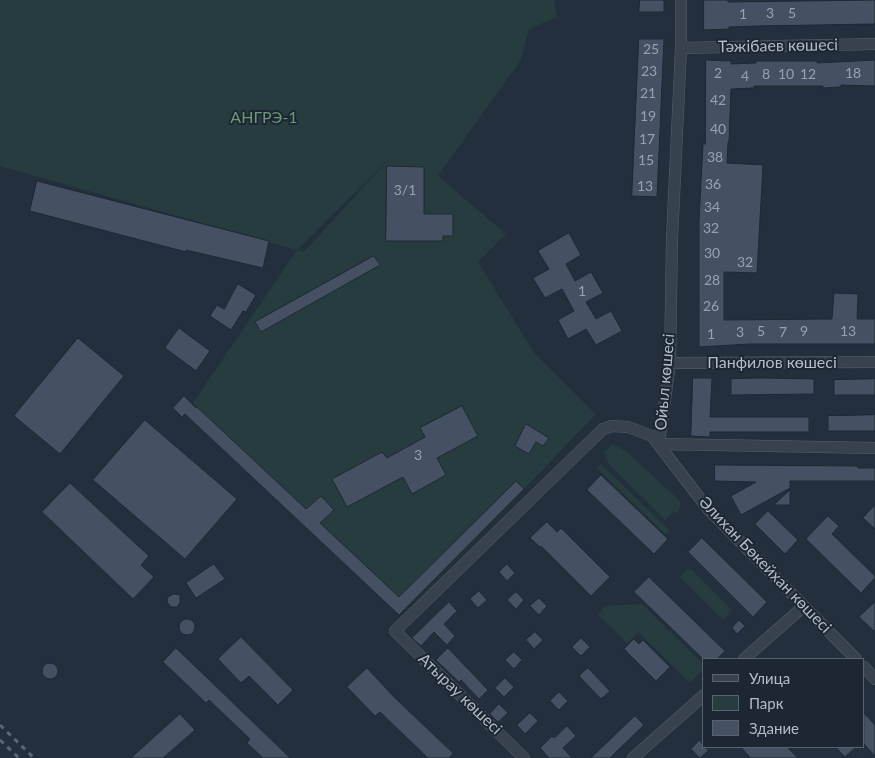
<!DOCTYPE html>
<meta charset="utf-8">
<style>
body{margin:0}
#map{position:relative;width:875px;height:758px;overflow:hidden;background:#242f3e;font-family:Lato,sans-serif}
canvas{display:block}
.legend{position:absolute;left:702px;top:658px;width:162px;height:90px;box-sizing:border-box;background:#1d2633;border:1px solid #59626f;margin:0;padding:6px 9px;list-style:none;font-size:15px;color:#b4bcc9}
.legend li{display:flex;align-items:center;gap:10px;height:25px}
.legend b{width:25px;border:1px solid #59626f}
</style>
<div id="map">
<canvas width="875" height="758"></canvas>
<ul class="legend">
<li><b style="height:6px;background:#38414e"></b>Улица</li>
<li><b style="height:14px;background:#263c3f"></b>Парк</li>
<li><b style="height:14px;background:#455162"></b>Здание</li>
</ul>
</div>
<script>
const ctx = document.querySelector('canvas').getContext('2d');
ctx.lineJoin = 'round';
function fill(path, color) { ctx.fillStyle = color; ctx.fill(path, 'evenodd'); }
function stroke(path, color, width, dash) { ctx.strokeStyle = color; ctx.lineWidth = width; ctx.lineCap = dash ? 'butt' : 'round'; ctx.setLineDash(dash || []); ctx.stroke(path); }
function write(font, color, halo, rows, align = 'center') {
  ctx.font = font + ' Lato,sans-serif'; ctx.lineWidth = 4; ctx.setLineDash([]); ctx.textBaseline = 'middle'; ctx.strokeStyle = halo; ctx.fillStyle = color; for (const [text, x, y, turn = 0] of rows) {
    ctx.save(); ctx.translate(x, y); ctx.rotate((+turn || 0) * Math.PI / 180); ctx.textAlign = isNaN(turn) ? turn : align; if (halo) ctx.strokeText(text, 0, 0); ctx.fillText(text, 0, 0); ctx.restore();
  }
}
const green = new Path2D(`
 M0 0H554L557 17 529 29 521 60 438 176 506 234 478 262 535 354 596 414 524 489 516 481 399 597 193 403 297 250 0 166ZM391 157 304 252 298 250V249Z
 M613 444 627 452 681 502 678 514 674 511 665 520 609 464 604 453Z
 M601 464 669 530 665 534 597 468Z
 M690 568 732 610 723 620 680 577Z
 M642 604 704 665V668L690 683 638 632 627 643 598 615 605 606Z`);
const building = new Path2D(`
 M640 0H664V12H639Z
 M704 0H728V2L875 0V24L756 26 729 27V29L704 30Z
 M639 39H664L657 197 632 196Z
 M706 60 731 61V64L756 63V61H817V63L875 60V86L841 85V87L823 88V86H754V88L731 89 729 142H728L727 163 763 165 757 273 724 272V320L832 319 834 293 858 294 857 319H875V344H749L699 347V221L703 144H705Z
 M387 166 424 167V214H453V236H443V241H386Z
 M37 181 269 241 263 268 186 250V252L30 211Z
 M569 233 581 255 566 264 575 281 591 272 603 293 586 302 596 319 611 311 622 331 596 345 586 329 568 339 558 320 574 311 562 289 545 298 533 278 549 269 538 251Z
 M374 256 380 265 261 332 255 322Z
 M238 284 256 295 246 312 243 311 231 330 210 316 217 305 224 309Z
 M179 328 210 351 196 371 165 348Z
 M78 338 124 376 60 454 14 416Z
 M693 378H712L710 417H809V432H710V437L691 436Z
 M760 378 814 379V394L731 395V379Z
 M875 379V395H834V380Z
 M184 396 196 408 197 407 306 509 321 496 334 510 320 523 399 597 516 481 524 489 399 615 185 414 182 417 173 408Z
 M462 406 478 436 437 458 446 475 412 494 403 477 347 507 332 479 382 452 387 458 425 437 420 428Z
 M875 415V431H828V416Z
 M145 420 237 499 185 559 93 480Z
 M526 424 549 438 543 446 536 442 529 454 515 446Z
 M715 465 858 466V468H875V481H790V488L741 515 731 496 756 482 715 481Z
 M601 475 668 539 654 554 587 490Z
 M70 483 149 556 141 565 154 577 133 599 42 512Z
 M790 490V505H774Z
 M875 505V529L863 518Z
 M768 511 798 540 785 554 755 524Z
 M828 516 839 526 832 534 875 576V578L861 593 806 539Z
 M547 522 557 532 561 528 610 577 591 596 541 546 540 547 530 538Z
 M702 538 767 602 753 617 688 552Z
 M214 564 225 579 196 598 186 583Z
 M507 564 515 573 507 581 499 572Z
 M649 577 725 651 717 659H703L634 592Z
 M479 591 487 600 478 608 470 599Z
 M516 592 524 600 516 609 507 600Z
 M174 594 180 595V603L177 607H171L167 602 168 597Z
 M539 598 547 606 539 615 530 606Z
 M449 602 457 611 444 624 455 636 447 645 434 632 421 646 412 638Z
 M875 602V632L859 617Z
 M179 627a8 8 0 1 1 16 0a8 8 0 1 1-16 0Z
 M739 620 745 626 737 634 732 628Z
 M535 632 543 640 534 649 526 640Z
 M241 637 293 690 278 705 249 676 241 683 218 659Z
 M581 638 590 647 581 656 572 647Z
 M634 639 639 644 643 640 670 667 656 681 624 649Z
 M176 648 282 750 290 758H263L247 743 250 739 209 700 206 703 163 662Z
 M448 648 488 690 479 699 461 680 459 682 436 660Z
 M514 652 522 660 514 669 505 660Z
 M42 671a8 8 0 1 1 16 0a8 8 0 1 1-16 0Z
 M367 668 395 698 453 753 449 758H428L380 712 375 716 347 687Z
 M588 668 610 691 601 699 579 676Z
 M505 678 514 687 504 697 495 688Z
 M559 692 568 701 559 710 550 701Z
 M499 704 508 713 498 722 490 714Z
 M530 713 538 721 525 734 517 725Z
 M864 713 875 725V756L864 744Z
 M180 714 195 730 163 758H131Z
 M635 716 644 725 616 752 610 758H591Z
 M567 726 576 736 563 748 572 758H549L540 748 552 736 554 738Z
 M700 740 704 747 709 750 700 758 691 749Z
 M741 747H787L798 758H751Z
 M836 747H856L845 757Z`);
const street = new Path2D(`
 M681 48 875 44
 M670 363 875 362
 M659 444 670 363 672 239 681 48V0
 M659 444 875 448
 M744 659 804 606
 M864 667 875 679
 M524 758 395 631 603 429 612 426 628 427 652 436 708 509 856 659
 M633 758 704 695`);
const rail = new Path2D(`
 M0 725 34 758
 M0 740 19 758`);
const numberNames = [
 ["3",770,13],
 ["5",792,13],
 ["1",743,14],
 ["25",651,49],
 ["23",649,71],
 ["2",718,73],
 ["18",853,73],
 ["8",766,74],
 ["10",786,74],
 ["12",808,74],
 ["4",745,76],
 ["21",648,93],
 ["42",718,100],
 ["19",648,116],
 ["40",718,129],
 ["17",647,139],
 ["38",715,157],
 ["15",646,160],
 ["36",713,184],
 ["13",645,186],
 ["3/1",405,190],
 ["34",712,207],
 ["32",711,228],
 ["30",712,253],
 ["32",745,262],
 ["28",712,280],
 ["1",582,291],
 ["26",711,306],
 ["5",761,331],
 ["9",804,331],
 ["13",848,331],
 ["3",740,332],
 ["7",783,332],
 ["1",711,334],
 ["3",418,455]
];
const streetNames = [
 ["Тәжібаев көшесі",778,46,-1],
 ["Панфилов көшесі",772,363],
 ["Ойыл көшесі",665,382,-85],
 ["Әлихан Бөкейхан көшесі",765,565,46],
 ["Атырау көшесі",460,694,44]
];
const parkNames = [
 ["АНГРЭ-1",264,118]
];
fill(green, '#263c3f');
fill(building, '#455162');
stroke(building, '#1f2835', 1);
stroke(street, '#565f6c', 12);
stroke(street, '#38414e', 11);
stroke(rail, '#5a6575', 3, [5, 5]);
write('14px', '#98a1af', null, numberNames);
write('16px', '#b4bcc9', '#1d2633', streetNames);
write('16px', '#6b9a76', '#1d2633', parkNames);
</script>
